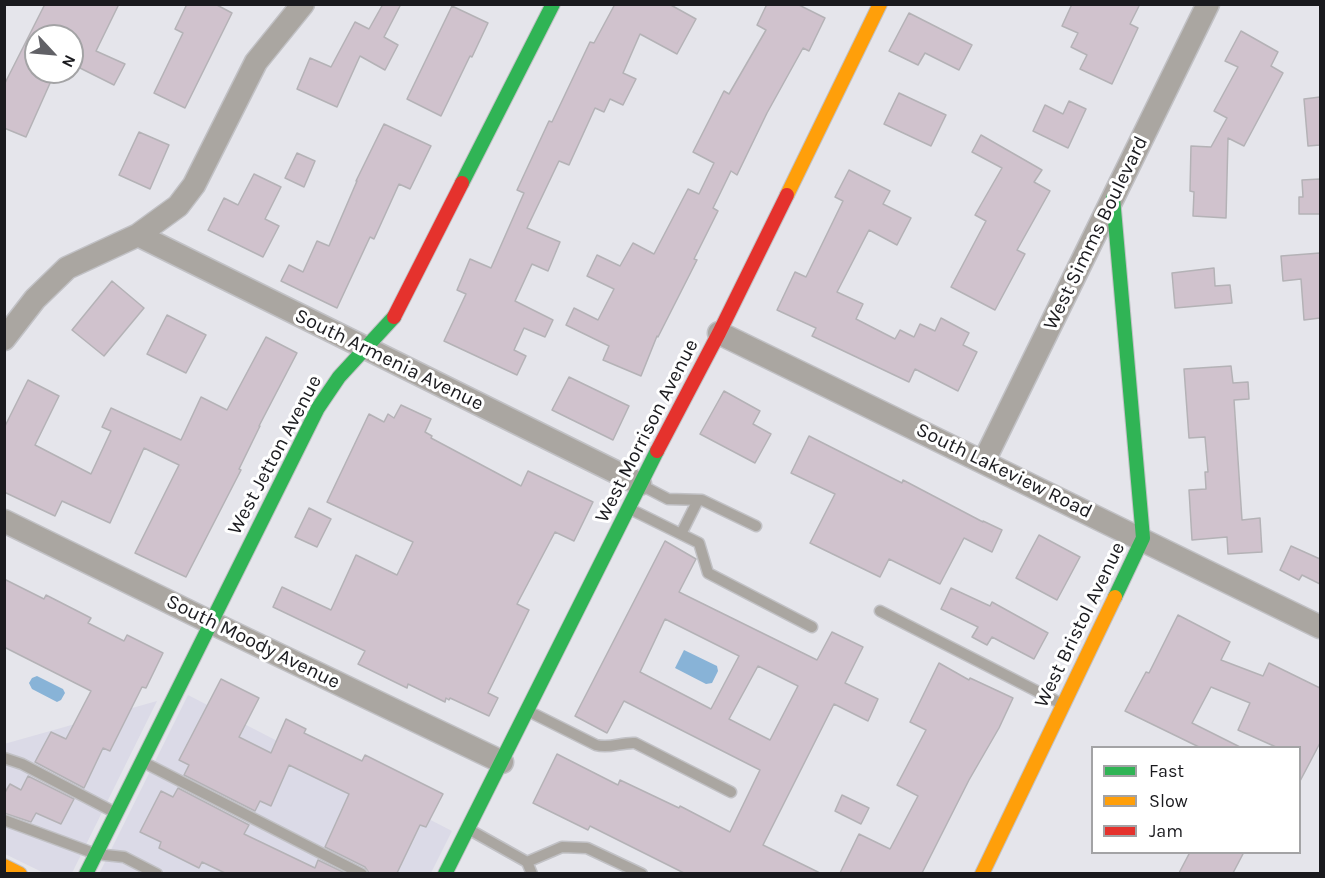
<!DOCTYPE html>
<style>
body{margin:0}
#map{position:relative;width:1325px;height:878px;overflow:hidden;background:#e5e5eb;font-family:Karla,sans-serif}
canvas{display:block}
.frame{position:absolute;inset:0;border:6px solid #1a1a1e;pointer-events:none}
.legend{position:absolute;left:1091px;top:746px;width:210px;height:108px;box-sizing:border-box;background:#fff;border:2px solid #a3a3a5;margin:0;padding:8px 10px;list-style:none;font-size:18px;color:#1a1a1e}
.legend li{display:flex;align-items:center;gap:12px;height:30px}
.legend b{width:30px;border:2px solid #a3a3a5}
.north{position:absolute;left:24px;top:24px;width:60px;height:60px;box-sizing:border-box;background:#fff;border:2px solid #a3a3a5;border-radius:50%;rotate:116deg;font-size:16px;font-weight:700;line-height:24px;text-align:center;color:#1a1a1e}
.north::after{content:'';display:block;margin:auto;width:21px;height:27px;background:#616166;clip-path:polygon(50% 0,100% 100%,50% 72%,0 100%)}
</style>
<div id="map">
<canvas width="1325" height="878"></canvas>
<div class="frame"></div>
<ul class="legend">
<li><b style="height:8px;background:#30b455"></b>Fast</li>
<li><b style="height:8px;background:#ff9f0a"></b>Slow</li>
<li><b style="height:8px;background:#e5322d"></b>Jam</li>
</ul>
<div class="north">N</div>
</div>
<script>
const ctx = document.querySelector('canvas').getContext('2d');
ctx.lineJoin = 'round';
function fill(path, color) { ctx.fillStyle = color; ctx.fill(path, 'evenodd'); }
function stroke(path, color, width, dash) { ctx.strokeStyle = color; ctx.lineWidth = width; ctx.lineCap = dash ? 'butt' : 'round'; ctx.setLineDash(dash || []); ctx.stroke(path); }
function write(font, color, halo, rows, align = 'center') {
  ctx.font = font + ' Karla,sans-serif'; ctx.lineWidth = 6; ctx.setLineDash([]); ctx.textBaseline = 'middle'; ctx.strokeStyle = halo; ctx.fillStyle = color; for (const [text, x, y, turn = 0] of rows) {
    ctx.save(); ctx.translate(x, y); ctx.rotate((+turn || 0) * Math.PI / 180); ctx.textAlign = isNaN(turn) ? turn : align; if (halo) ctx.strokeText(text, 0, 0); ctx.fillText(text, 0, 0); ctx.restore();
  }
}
const built = new Path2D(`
 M188 695 452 831 431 873 99 874Z
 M157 701 72 873H44L5 854 4 744Z`);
const water = new Path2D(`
 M684 650 717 666 718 671 712 683 706 684 675 668Z
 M37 676 63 689 65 693 61 700 57 702 32 689 29 683 32 678Z`);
const building = new Path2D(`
 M45 4H119L96 51 125 64 114 85 72 64V36H36V72H55L26 137 4 128V85Z
 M187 4H215L232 13 185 108 154 93 183 33 175 29Z
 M383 4H401L384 37 398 45 385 70 360 56 337 107 297 89 310 58 331 67 355 22 369 29Z
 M615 4H669L696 19 677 54 640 34 623 73 636 79 623 105 610 99 604 112 595 108 569 165 559 161 527 228 560 242 548 271 532 264 515 301 553 320 545 337 524 328 514 350 526 356 517 375 444 341 466 294 457 290 470 259 491 268 524 193 517 190 549 121 552 122 590 42 594 43Z
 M767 4H797L825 18 809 51 803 48 767 113 737 175 731 171 713 208 718 211 694 259 697 260 658 337 657 336 641 376 603 360 609 346 566 325 574 308 598 320 614 289 587 276 597 255 620 266 633 243 654 254 688 189 699 194 714 163 693 152 724 91 729 94 766 30 757 25Z
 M1072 4H1140L1130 24 1138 28 1112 84 1080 69 1087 55 1071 47 1078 33 1062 26Z
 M452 6 488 23 472 57 470 56 441 116 407 99Z
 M909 13 972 45 959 70 925 53 918 65 889 51Z
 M1241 31 1278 52 1271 66 1283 73 1244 146 1228 138 1226 218 1193 216 1194 192 1190 191 1191 146 1211 147 1227 118 1214 111 1238 67 1225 61Z
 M899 93 946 115 931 146 884 124Z
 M1320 97V145L1308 146 1304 99Z
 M1069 101 1086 109 1068 148 1033 131 1045 105 1063 114Z
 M384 124 431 146 410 189 399 184 374 239 370 237 337 308 281 281 289 265 303 272 317 241 329 246 357 181H356Z
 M139 132 169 145 150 189 119 175Z
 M981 135 1042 170 1034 182 1050 191 1017 250 1025 254 995 310 951 287 986 221 975 215 1002 168 972 152Z
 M297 153 315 161 304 187 285 178Z
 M849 170 890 191 883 204 911 218 897 245 869 230 837 292 863 304 856 319 895 339 900 330 914 337 920 324 935 331 941 318 969 333 963 345 977 352 958 391 915 369 909 382 812 336 816 328 777 310 795 272 806 277 843 201 835 197Z
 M254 174 281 187 265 219 279 226 263 257 208 230 224 198 238 205Z
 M1320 179V214H1299V197H1303L1302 180Z
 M1320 253V318L1304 320 1301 279 1283 281 1281 256Z
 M1214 268 1215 286 1230 285 1232 303 1175 308 1172 273Z
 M112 281 144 308 104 356 72 330Z
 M167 315 206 335 186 373 147 354Z
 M266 337 297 353 259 426H260L239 469 241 470 186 577 135 553 179 465 144 448 110 523 62 501 55 516 4 492V428L28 380 59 396 35 445 91 474 111 431 102 427 111 408 181 440 201 397 227 410Z
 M1231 366 1233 383 1248 382 1249 399 1234 400 1242 520 1260 518 1262 552 1228 554 1227 537 1192 540 1189 490 1206 489 1205 472H1208L1205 437 1189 438 1184 369Z
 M569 377 629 406 613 440 552 410Z
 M724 391 760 411 753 424 771 434 755 463 700 434Z
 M401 405 431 419 425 432 432 436 431 438 521 486 528 471 593 502 574 541 555 532 517 604 529 610 488 693 498 698 489 716 450 698 449 700 446 698 445 702 408 684 407 688 358 664 365 651 273 607 282 587 331 610 356 555 397 575 413 542 327 502 369 414 384 422 388 414 394 418Z
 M809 436 902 483 903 480 983 522V521L1002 530 992 552 964 538 940 584 889 559 880 577 810 543 835 494 791 473Z
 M309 508 331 519 317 547 295 537Z
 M1039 535 1080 557 1057 600 1016 578Z
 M665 541 696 559 679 592 817 660 832 632 863 647 845 683 878 699 868 721 834 704 763 845 820 873H684L590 826 588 830 533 803 557 754 618 785 620 780 679 808 680 806 730 832 760 770 624 701 607 733 575 716ZM665 619 739 656 711 709 640 672ZM758 666 798 686 770 740 729 719Z
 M1291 546 1320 559V584L1302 575 1299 580 1280 570Z
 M4 579 44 599 46 595 91 618 88 623 124 641 127 635 163 653 146 688 142 687 110 751 103 748 84 788 35 762 51 732 66 739 91 691 4 647Z
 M951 588 990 606 992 602 1048 633 1034 659 992 637 987 645 972 637 978 627 941 609Z
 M1178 615 1230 642 1221 660 1263 676 1269 663 1320 688V743L1299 783V747H1276L1238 730 1250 703 1211 687 1192 723 1240 747H1199L1125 711 1146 672 1149 673Z
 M939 663 969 680 970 678 1013 698 999 728 969 780 922 873H840L859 834 890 849 918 796 897 785 926 730 910 722Z
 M221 679 259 698 239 737 271 753 286 719 306 729 304 733 362 761 365 755 443 794 426 827 420 825 397 873H369L365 867 325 847 349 794 289 765 271 806 260 801 255 811 184 775 189 765 179 760Z
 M28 776 74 799 61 824 36 813 31 822 4 813V794L10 784 21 790Z
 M178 788 249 825 244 834 315 868 318 860 345 873H225L202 862 199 868 159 848 161 842 140 832 161 791 173 797Z
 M842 795 869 808 861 824 835 811Z
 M1190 852H1244L1233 873H1179Z`);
const lane = new Path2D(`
 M643 486 668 499 702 500 756 526
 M630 509 699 543 708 573 812 627
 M681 534 698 500
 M880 611 1060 703
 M530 712 596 745C610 749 621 742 635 743L731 792
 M4 758 22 764 114 812
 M143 762 362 874
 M4 820 96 854 124 857 157 874
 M470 830 527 862 532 874
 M527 862 562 847 587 848 642 874`);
const street = new Path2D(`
 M138 235 640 484
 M719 333 1320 627
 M4 339 35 299 67 268 138 235 178 206 194 185 256 62 303 4
 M984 461 1208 4
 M4 521 210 622 502 762`);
const fast = new Path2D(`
 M462 183 553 4
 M1113 198 1143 538 1115 597
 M86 874 318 408 339 377 394 317
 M445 874 657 451`);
const slow = new Path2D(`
 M787 195 880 4
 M4 866 20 874
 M982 874 1115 597`);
const jam = new Path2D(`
 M394 317 462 183
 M657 451 719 333 787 195`);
const streetNames = [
 ["West Simms Boulevard",1096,233,-64],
 ["South Armenia Avenue",389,360,26],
 ["West Morrison Avenue",647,431,-63],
 ["West Jetton Avenue",275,455,-62],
 ["South Lakeview Road",1004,471,26],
 ["West Bristol Avenue",1080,625,-64],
 ["South Moody Avenue",253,642,26]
];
fill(built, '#dbdae7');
fill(water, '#88b3d7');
fill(building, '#d0c2cd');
stroke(building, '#b4b2b6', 1.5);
stroke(lane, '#c1c1c5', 13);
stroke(street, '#c1c1c5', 25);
stroke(fast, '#c1c1c5', 16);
stroke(slow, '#c1c1c5', 16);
stroke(jam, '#c1c1c5', 16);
stroke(lane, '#aaa6a1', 10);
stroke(street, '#aaa6a1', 22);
stroke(fast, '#30b455', 14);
stroke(slow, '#ff9f0a', 14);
stroke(jam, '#e5322d', 14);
write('20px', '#1a1a1e', '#fff', streetNames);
</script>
